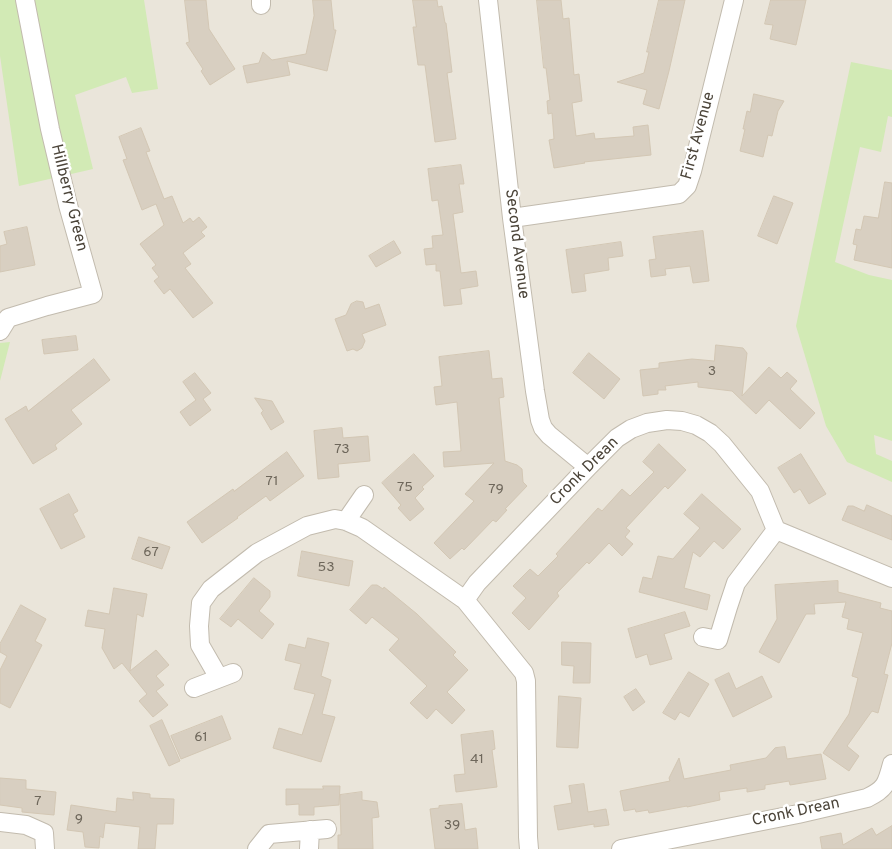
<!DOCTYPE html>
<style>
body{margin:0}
canvas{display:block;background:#f6f3ec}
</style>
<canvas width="892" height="849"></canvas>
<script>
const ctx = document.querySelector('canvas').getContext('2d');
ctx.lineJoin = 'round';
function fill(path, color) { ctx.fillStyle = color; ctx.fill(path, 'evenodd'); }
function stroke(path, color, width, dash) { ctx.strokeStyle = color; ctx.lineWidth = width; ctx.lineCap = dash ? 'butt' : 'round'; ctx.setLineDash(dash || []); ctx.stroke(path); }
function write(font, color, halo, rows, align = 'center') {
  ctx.font = font + ' Overpass,sans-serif'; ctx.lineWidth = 5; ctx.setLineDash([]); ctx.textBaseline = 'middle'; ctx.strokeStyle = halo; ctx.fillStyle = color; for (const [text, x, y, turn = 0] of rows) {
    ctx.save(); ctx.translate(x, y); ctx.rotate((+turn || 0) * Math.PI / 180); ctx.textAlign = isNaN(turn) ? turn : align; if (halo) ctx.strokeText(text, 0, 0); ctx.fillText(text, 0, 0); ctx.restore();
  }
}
const residential = new Path2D(`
 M0 0H892V849H0Z`);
const green = new Path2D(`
 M0 0H144L158 89 132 93 126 77 75 95 93 169 19 186 0 56Z
 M851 62 892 70V117L888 116 881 152 860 147 835 262 869 275 892 280V441L874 435 876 454 892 461V482L847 462 826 426 796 326Z
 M10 342 0 381V343Z`);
const building = new Path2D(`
 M185 0H206L209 29 235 69 210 85 201 71 203 69 186 43 189 42Z
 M313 0H331L334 30H336L327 71 287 61 290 75 247 83 243 66 259 63 263 52 272 60 306 54 314 16Z
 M413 0H437L438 7 442 6 445 23H446L452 72 447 73 456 139 435 142 425 65H418L413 27H416Z
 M537 0H561L563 19 569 18 574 75 579 74 582 101 572 103 576 136 594 133 595 139 634 136 633 127 648 125 651 155 584 162 585 163 554 168 549 140 554 139 552 113 548 114 547 101 550 100 546 68H544Z
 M659 0H685L669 71 659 109 643 104 647 90 617 82 644 73 649 52H647Z
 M771 0H806L796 45 770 39 773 25 765 24Z
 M754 94 784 101 778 111 772 136 768 135 763 157 740 151 745 129H743L747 111 750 112Z
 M141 128 150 151 146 152 164 199 172 196 183 223 190 218 193 222 199 217 207 227 201 232 205 236 183 253 191 264 185 268 213 303 193 318 170 289 164 294 154 281 159 277 152 268 156 265 140 244 164 225 156 204 142 210 123 160 127 159 119 137Z
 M461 165 464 184H459L463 212 453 214 461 273 476 271 478 286 460 289 462 304 444 306 440 271H436V264L426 265 424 249 433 248 432 236 443 235 438 200 432 201 428 169Z
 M885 182 892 183V268L854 260 857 245 853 244 856 229 861 230 864 216 878 218Z
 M774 196 793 203 777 244 758 236Z
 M27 227 35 265 0 272V246L7 244 4 232Z
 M703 231 709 281 693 283 690 266 665 269 666 275 651 277 649 260 656 259 653 237Z
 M394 241 401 253 376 267 369 256Z
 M621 242 623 256 608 258 609 270 584 274 586 291 572 293 566 250Z
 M357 301 363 302 365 309 379 304 386 325 362 334 365 341 362 348 357 351 353 349 347 351 335 319 346 315 351 304Z
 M76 336 78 350 44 354 42 340Z
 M716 345 743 348 747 353 742 396 769 367 781 378 787 372 797 381 790 389 815 413 800 429 769 400 756 414 732 391 698 387V382L665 386 666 390H658V394L643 396 640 370 659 368V363L692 359 714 361Z
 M489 351 492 379 502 378 504 397 499 398 505 461 517 465 522 469 523 482 527 486 505 509 507 510 496 522 493 520 464 550 462 548 450 559 434 543 474 501 465 494 494 463 444 467 443 452 461 451 457 402 436 405 434 387 442 386 439 357Z
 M589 353 620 379 604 399 573 373Z
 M94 359 110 380 71 410 82 424 55 445 57 449 33 464 5 419 26 406 28 411Z
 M195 373 211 393 203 399 211 410 190 426 180 412 196 400 183 382Z
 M255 398 272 401 284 422 271 430 261 413 263 411Z
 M342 428 343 438 368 436 370 461 338 464 339 477 318 479 314 431Z
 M659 444 686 470 668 489 665 486 626 528 630 531 625 537 633 544 622 556 609 543 589 564 587 562 557 593 559 596 529 630 512 613 526 598 513 586 530 569 538 576 558 556 556 554 598 508 602 511 622 489 630 496 654 472 643 462Z
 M287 452 304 476 270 501 266 496 237 517 238 518 202 543 187 522 233 489 234 491Z
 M414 454 434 476 422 487 424 489 415 498 424 509 410 521 398 508 401 505 382 483Z
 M801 454 826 494 809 504 800 489 794 493 778 468Z
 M69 494 78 511 73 514 85 537 61 549 40 509Z
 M702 494 741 529 723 549 714 541 700 557 693 552 684 588 710 595 707 610 639 592 643 577 652 579 658 556 673 559 700 528 684 514Z
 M867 505 892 516V540L842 520 848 506H853L864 511Z
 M139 537 170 547 162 569 132 559Z
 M302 551 353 561 349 586 298 576Z
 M254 578 270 591V597L259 611 274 624 262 639 238 619 231 627 220 619Z
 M838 581V592L881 603 880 608 892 611V643L884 674 888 675 878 713 872 711 847 746 859 756 849 771 823 753 849 714 858 678 852 676 863 633 847 629 849 619 842 617 846 602 814 604 815 614H806L779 663 759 652 777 619 775 585Z
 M372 585H377L383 589 384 587 417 614 456 652 453 655 468 670 447 692 465 710 452 724 436 709 427 719 410 703 427 686 389 650 399 639 372 617 366 624 350 610Z
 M114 588 147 594 143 617 137 614 130 671 156 650 169 665 156 676 164 685 156 691 168 705 153 717 139 701 147 694 122 663 114 669 102 648 105 629 85 626 88 610 109 614Z
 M21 605 46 619 35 641 42 645 10 708 0 703V670L7 656 0 652V644Z
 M685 612 690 626 664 634 672 659 650 665 647 654 636 658 628 629Z
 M308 638 329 643 321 676 331 680 322 714 335 717 321 762 273 748 279 728 302 735 315 694 294 689 301 664 285 660 289 644 305 648Z
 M562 642 591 643 590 683H573L574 666 562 665Z
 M689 672 709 684 689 717 680 712 675 720 663 713Z
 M729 673 736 689 762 676 772 697 733 717 715 680Z
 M636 689 645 702 633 711 624 697Z
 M559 696 581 698 578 748 557 747Z
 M222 716 231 739 181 759 171 736Z
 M162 720 180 761 169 766 150 726Z
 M493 731 495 749 492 750 497 787 456 792 454 775 465 774 461 735Z
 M785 747 787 759 821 754 826 779 790 785 789 781 765 785V789L747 792V788L719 792 720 800 687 807V806L649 813 648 810 636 812 635 809 624 811 620 791 670 781 669 778 679 758 684 779 731 770 730 765 766 758 775 748Z
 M0 778 26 780V789L56 792 54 815 22 812V808L0 805Z
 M584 784 588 812 606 809 609 825 594 827V824L558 830 554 806 572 803 569 786Z
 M323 786H340L339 805 314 807V815H299V804L286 805V789H323Z
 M133 792 150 794V798L174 799 173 824H157L155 849H138L140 827 105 823 103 838 100 836 99 848 85 847 83 832 67 830 71 805 116 812 117 798 133 800Z
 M362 792V800L377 802 379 817 372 818 373 849H338V835H341L340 795Z
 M462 804 465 830 476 828 478 849H435L430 809 439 808V806Z
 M892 826V849H822L820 837 841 833 843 845 872 828 876 835Z`);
const minor = new Path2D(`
 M261 0V5
 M488 0 512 218 535 391 540 420 543 428 549 435 588 467
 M512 218 679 194 687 186 692 171 734 0
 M0 331 8 318 47 306 93 294 68 205 50 129 25 0
 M346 521 364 495
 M465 600 477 583 588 467 617 438 631 429 647 423 667 420 682 421 696 425 710 433 722 444 760 491 776 530 892 578
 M703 637 718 640 728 607 736 583 776 530
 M219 678 200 645 199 626 201 603 211 589 257 553 307 526 335 519 346 521 362 528 465 600 524 673 526 681 528 837 529 849
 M194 688 233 673
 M0 822 26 825 44 833 45 849
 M257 849 269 834 327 829
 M309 849 310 830
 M621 849 798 814 867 798C886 789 887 783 892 764`);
const numberNames = [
 ["3",712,372],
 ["73",342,450],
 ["71",272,482],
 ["75",405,488],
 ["79",496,490],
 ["67",151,553],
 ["53",326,568],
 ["61",201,738],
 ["41",477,760],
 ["7",38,802],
 ["9",79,820],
 ["39",452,826]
];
const streetNames = [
 ["First Avenue",699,136,-75],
 ["Hillberry Green",68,198,76],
 ["Second Avenue",516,244,83],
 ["Cronk Drean",585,472,-45],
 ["Cronk Drean",796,813,-12]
];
fill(residential, '#eae5da');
fill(green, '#d2eab5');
fill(building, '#d8cfc1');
stroke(building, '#d3c7b4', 1);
stroke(minor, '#c2bbae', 20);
stroke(minor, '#fff', 18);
write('14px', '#6e675b', null, numberNames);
write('16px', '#4b4439', '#fff', streetNames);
</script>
